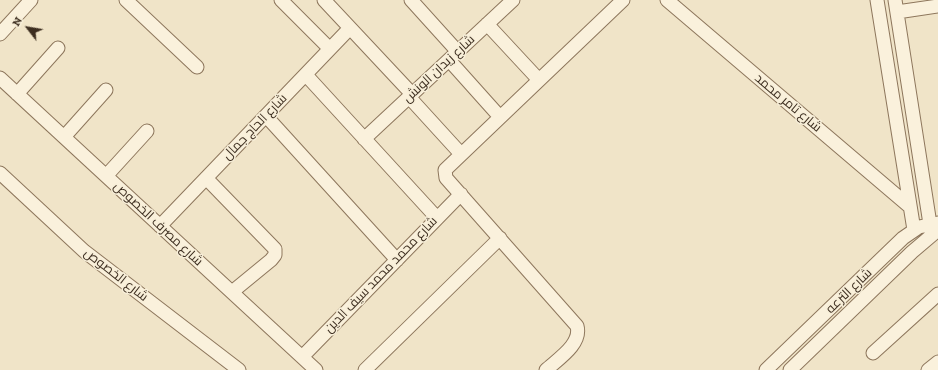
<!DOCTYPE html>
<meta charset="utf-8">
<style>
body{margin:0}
#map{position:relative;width:938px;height:370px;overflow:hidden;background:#f0e4c8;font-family:"Zilla Slab",serif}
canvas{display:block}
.north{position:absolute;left:8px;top:8px;width:40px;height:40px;-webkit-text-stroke:3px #f7eed8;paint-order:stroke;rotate:301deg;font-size:11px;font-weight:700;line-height:16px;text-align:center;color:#3d2e20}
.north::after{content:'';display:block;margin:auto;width:14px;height:18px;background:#3d2e20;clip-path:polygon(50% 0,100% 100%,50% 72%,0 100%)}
</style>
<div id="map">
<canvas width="938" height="370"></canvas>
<div class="north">N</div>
</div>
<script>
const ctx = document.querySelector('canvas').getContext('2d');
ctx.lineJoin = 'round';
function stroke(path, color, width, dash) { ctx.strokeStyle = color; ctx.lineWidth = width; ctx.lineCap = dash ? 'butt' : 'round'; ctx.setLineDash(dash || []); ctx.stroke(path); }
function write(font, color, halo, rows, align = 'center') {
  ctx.font = font + ' "Zilla Slab",Cairo,serif'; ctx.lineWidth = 3; ctx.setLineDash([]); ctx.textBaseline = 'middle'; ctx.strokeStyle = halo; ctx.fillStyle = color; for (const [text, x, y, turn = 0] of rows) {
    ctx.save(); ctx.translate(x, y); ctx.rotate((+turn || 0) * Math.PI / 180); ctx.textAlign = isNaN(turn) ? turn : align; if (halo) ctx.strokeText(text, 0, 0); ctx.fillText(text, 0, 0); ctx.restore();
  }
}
const street = new Path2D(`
 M126 0 197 67
 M281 0 330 49
 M324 0 412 94
 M411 0 458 52
 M667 0 909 206
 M877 0 914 230
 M895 0 930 224
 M897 12 938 6
 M487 24 539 80
 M0 34 31 0
 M449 60 500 117
 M306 75 437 218
 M0 78 316 370
 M17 94 58 48
 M409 97 461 154
 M266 116 397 260
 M64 137 106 90
 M364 139 513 0
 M0 173 84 251 239 370
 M106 176 147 131
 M206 178 275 249V255L271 260 232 292
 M160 226 350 28
 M873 353 938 294
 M302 357 461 194
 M365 370 500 238
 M546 370C558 359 582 344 577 326L446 178 445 170 623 0
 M766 370 903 238 919 227 938 223
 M790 370 912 252 938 230
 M928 370 938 362`);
const streetNames = [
 ["شارع زيدان الونش",439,69,-43],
 ["شارع تامر محمد",788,103,40],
 ["شارع الحاج جمال",255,127,-46],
 ["شارع مصرف الخصوص",158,224,43],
 ["شارع الخصوص",116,275,38],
 ["شارع محمد محمد سيف الدين",381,275,-46],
 ["شارع الترعه",849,291,-44]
];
stroke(street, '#8d765c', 15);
stroke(street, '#faf1dc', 13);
write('13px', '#3d2e20', '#f7eed8', streetNames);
</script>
